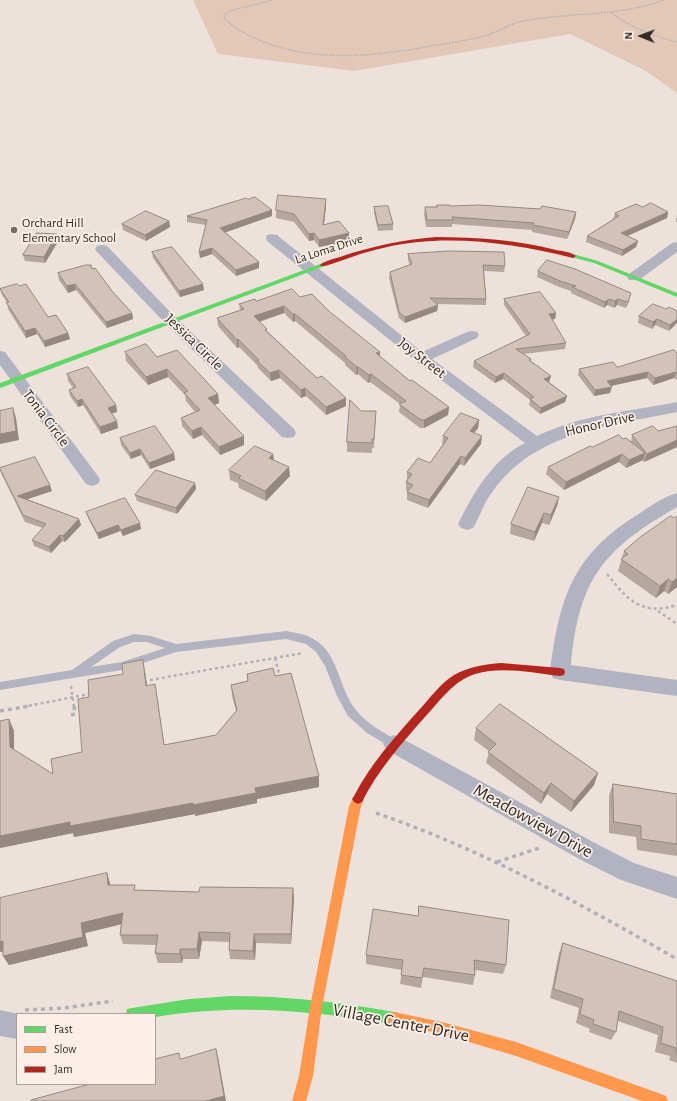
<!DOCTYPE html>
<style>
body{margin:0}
#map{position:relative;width:677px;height:1101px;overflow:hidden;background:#ede2db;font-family:"Alegreya Sans",sans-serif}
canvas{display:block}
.legend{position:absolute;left:16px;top:1013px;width:140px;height:72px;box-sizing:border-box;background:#fcefe7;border:1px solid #aba099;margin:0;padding:5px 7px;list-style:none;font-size:12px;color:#312a25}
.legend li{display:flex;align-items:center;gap:8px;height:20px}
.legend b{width:20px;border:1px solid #aba099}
.north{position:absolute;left:621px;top:16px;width:40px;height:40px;-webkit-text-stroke:3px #fcefe7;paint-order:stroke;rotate:271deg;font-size:11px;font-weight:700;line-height:16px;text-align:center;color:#312a25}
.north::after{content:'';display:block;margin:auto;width:14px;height:18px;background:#312a25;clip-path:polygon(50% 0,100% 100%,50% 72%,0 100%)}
</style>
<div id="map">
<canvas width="677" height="1101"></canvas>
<ul class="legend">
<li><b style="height:5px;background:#63d668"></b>Fast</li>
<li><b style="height:5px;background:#ff974d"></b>Slow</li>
<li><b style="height:5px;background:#b3261e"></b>Jam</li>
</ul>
<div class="north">N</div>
</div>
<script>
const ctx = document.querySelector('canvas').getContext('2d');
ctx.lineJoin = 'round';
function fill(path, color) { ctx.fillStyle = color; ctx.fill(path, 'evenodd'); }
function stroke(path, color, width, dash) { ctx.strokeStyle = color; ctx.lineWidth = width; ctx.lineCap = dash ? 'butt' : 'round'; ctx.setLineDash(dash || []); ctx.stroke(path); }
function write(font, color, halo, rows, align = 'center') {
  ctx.font = font + ' "Alegreya Sans",sans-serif'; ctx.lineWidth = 3.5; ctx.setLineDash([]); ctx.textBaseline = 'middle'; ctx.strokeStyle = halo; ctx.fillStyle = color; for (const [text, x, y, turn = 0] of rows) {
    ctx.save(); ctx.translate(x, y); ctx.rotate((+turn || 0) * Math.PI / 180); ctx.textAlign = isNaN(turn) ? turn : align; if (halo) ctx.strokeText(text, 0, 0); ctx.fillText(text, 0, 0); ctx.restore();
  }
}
const green = new Path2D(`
 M193 0H677V93L646 71 570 34 354 71 218 54Z`);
const pathFar2 = new Path2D(`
 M272 0 230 11 224 15V18C233 27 245 34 257 39 314 64 377 56 436 45 452 43 468 40 484 36 498 32 509 24 523 21 571 12 618 17 664 0
 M611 13C632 28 652 36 677 42`);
const pathFar1 = new Path2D(`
 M607 574C628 600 641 616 677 605
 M658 611 677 624
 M275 658 280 677
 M150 680 303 653
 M71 686 74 707
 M23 707 89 694 88 692 91 691`);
const path = new Path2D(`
 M0 711 29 706
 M71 715 75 714 74 706
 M376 813C483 850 579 903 677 959
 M497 862 542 847
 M25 1010 64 1008 113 1001`);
const lane = new Path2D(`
 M286 631C296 633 307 634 315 640 339 654 339 690 356 710 367 724 383 732 398 741L399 744 398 747 394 749 367 733 348 716 337 696 325 666 316 652 306 644 286 639 176 652 122 670 0 690V682L72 670 113 641 134 634 151 636 176 644ZM134 642H147L165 648 122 662 91 667 120 647Z`);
const street = new Path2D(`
 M272 234 277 235 422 352 467 332 472 331 477 332 479 335 477 338 432 359 537 436C580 415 631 411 677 402V412C610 426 536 431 493 491 484 502 480 516 473 528L467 530 461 528 458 524C474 492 492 460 525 443L416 361 267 241 266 238 267 235Z
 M677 242V252L639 280H629L627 277 629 274 672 243Z
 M102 245 107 246 176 318 294 429 296 433 294 437 288 438 282 437 166 324 97 252 95 249 97 246Z
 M0 351 5 352 98 476 100 480 98 484 92 486 86 484 0 365Z
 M677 493V507C603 550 579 578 571 665L677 680V696L560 680 553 678 550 672C559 600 572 555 637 515 649 507 663 497 677 493Z
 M394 735 401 738 595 843 634 863 677 877V899L621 880 579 859 387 750 383 744 387 738Z
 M0 1010 19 1014H17V1039L0 1036Z`);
const fast = new Path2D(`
 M573 254 598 261 677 293V297L594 263 571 257 570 256Z
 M323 263 325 264V266L0 388V383Z
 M231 996C286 996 340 1002 394 1012L399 1013 400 1018 399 1023 394 1024C314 1011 236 1003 155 1017V1014H126L127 1009 132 1008 189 999Z`);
const slow = new Path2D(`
 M358 794 362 796 364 799 361 806 322 1007 313 1076 306 1101H292L299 1076 310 1007 349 806 354 796Z
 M394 1012 442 1022 516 1042 661 1094 666 1096 668 1101H642L516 1056 442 1034 394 1024 389 1023 388 1018 389 1013Z`);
const jam = new Path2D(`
 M436 237C477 237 517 240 556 250 562 251 571 252 576 256L573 258C511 243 446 233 383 248 363 252 345 260 325 266H321L320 265C325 261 333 259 340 257 372 246 402 240 436 237Z
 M501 663 560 668 564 669 565 672 564 675 560 676C532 673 503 666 475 674 453 681 440 701 425 717 401 744 378 770 362 802L358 804 354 802 352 799 354 796C371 763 395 737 419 710 430 698 440 684 454 675 468 667 485 664 501 663Z`);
const wall = new Path2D(`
 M248 199 272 210V216L225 232 259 262V268L236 276 212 254 200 258 206 225 187 222V216Z
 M326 206 324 224 349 241 319 247 314 240 309 241 294 222 276 218V210Z
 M450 206 576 212 575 219 567 239 532 232V230L452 224V227H426L424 214 425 207Z
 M374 207 393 224V230L378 231 374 213Z
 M642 207 668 212 667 218 628 236 638 241 636 247 622 256 586 242 587 236 613 219 615 213Z
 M677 214V222H676Z
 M169 221 170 227 146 241 123 230 122 224Z
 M59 240 45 263 25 261 23 255Z
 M152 252 204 290 180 297 153 258Z
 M408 254 505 266 504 272 484 271 486 299V305L438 304 437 311 405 323 399 318 389 278 390 272 410 265 408 260Z
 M92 269 132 313 133 319 107 328 76 290 68 293 59 280 58 273Z
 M538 271 630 300 626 308 617 305 614 308 607 305 604 308 571 293V291L559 287 537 277Z
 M19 286 48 317 68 333 70 339 45 347 37 334 26 338 8 309 7 302 2 295 0 289Z
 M300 297 330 312 380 357 410 381 449 407 448 415 424 428H420L399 412 400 404 370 382 368 383 358 374 356 375 345 365V363L295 321 293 322 284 313 260 322 267 329V331L317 378 346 398V406L326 415 306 396 301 398 280 378 271 381 258 368 257 365 239 347 237 348 218 326 217 318 240 310 239 304 256 301Z
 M504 299 556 313 555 319H552L566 343 565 349 524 354 531 359V361L551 376 549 382 567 396 565 402 540 414 529 405 530 400 503 379 495 383 473 367 474 361 526 336 504 305Z
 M666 309 677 311 669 331 655 325 652 329 638 323 639 316Z
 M125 352 157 357 218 394 219 403 214 405 244 445 220 455 202 435 193 439 182 426 181 418 195 412 186 401 185 395 168 377 148 385 126 361Z
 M677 353V380H676L674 378 653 385 647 378 611 386 610 393 594 396 578 375 579 369 617 367Z
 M67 374 116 405 117 412 112 413 118 428 101 434 83 405 78 407 70 396 69 390 73 388 68 381Z
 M361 411H376L374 448H372V453L347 452V442Z
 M479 420 478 428 474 433 481 444 464 466 460 464 428 508 407 500V492L408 491 406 490V482L407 480V472L430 463 443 444H442L443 436Z
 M677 426V447L644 462 643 460 626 468 619 462 564 490 546 474 548 467 592 447 623 439 631 442 632 435 658 431Z
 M120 438 174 453 175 460 150 469 141 455 131 459 121 445Z
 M273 454 274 460 290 476 266 501 239 488 238 483 230 480 229 470Z
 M0 470 52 491 27 499 79 519 81 525 65 542 62 541 51 553 34 546 32 540 43 528 25 522 2 475Z
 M195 483 196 489 177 514 137 501 135 495Z
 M559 497 557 506 549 525 542 523 534 541 510 534 511 524Z
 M86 512 141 529 123 536 120 531 99 539 88 518Z
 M639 538 677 587 668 594 664 591 656 598 618 571 624 551Z
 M145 672 147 686 157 696 164 745 216 735 236 711 232 696 231 685 247 681V674L275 676 319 787 257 799V803L195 816V814L74 837 73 833 0 848V721L9 719 14 731V750L53 774 82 752 89 697Z
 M476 728 598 773 594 785 571 812 547 794 541 804 486 763 489 751 474 740Z
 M613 784 677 794V856L637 850 636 837 609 833V795Z
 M107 873 110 885 137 890 199 892 293 888 294 899 291 944 256 943 255 960 230 959 229 950V942L202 941 199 959H183L182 963H158L155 953 156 945 123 944 120 935 121 924 85 933 88 946 9 965 3 956V952H0Z
 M373 909 506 965 503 974 475 970V975L473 985 423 977 421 988 400 984 402 970 366 964V955Z
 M563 943 677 981V1063L669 1060 670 1056 655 1052 658 1035 618 1021 616 1032 611 1040 589 1032 590 1029 576 1023 579 1008 550 998 559 953Z`);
const shadedWall = new Path2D(`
 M326 199V206L323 232V225Z
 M272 210V216L221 234 220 228Z
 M576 212 575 219 567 239 569 232Z
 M668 212 667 218 620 239 621 233Z
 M169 221 170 227 146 241 145 235Z
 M314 233V240L309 241V234Z
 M349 233V241L319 247V240Z
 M57 234 59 240 45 263 44 257Z
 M638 241 636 247 622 256 623 250Z
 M212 248V254L200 258 199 252Z
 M259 262V268L236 276V270Z
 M75 284 76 290 68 293 67 286Z
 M203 284 204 290 180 297 179 291Z
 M609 299 607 305 604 308 605 302Z
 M618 299 617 305 614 308 615 301Z
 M438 305 437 311 405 323V317Z
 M284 306V313L254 323V316Z
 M132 313 133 319 107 328 106 322Z
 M556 313 555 319 548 320 549 314Z
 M293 314H295V321L293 322Z
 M657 319 655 325 652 329 653 322Z
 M677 319V323L669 331 670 325Z
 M35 328 37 334 26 338 25 331Z
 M68 333 70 339 45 347 44 341Z
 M238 339 239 347 237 348V340Z
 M380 352V359L376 353Z
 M357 367H358V374L356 375Z
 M167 369 168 377 148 385 146 377Z
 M279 370 280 378 271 381 270 373Z
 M648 372 647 378 606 387 607 381Z
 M676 372 674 378 653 385 655 378Z
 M504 373 503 379 495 383 496 377Z
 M371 374 370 382 368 383 369 375Z
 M551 376 549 382 543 385 544 379Z
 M612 387 610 393 594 396 595 390Z
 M305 388 306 396 301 398V390Z
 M218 394 219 403 209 407 208 398Z
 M567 396 565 402 540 414 541 408Z
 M346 398V406L326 415V407Z
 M82 399 83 405 78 407 77 401Z
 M116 405 117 412 110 414 108 408Z
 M449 407 448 415 424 428V420Z
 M13 408 16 418 19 440 0 444V434Z
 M479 420 478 428 469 439 470 431Z
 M117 421 118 428 101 434 100 427Z
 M201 427 202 435 193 439 192 431Z
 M244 436V445L220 455 219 447Z
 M482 436 481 444 464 466 465 458Z
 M677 440V447L644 462 647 454Z
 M140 449 141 455 131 459 130 453Z
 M174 453 175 460 150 469 149 463Z
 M645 453 643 460 626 468 629 460Z
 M273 454 274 463 269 458Z
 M622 454 619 462 564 490 566 482Z
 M461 456 460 464 428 508 429 500Z
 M289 467 290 476 266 501 265 491Z
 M195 483 196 489 177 514 176 508Z
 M50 485 52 491 19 502 17 496Z
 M559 497 557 506 549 525 551 515Z
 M544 513 542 523 534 541 535 532Z
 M79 519 81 525 65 542 63 536Z
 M140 523 141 529 123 536 121 530Z
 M118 525 120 531 99 539 97 533Z
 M60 535 62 541 51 553 49 547Z
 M677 578V587L668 594 672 582Z
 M668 579 664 591 656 598 660 586Z
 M143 660 145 672 149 698 146 686Z
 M155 684 157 696 166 756 164 745Z
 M9 719 14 731V759L10 747Z
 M598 773 594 785 571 812 574 801Z
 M319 776V787L257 799V803L195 816V814L74 837 73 833 0 848V836L70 822 255 788Z
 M551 783 547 794 541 804 544 793Z
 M107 873 110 883 112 895 108 885Z
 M293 888 294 899 291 944V934Z
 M123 913 127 923 85 933 88 946 9 965 3 956 81 923Z
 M199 932 202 941 199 959 197 949Z
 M254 934 256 943 255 960 253 951Z
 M3 941 8 950 0 952V942Z
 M180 949 183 959 182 963 180 954Z
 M216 1049 218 1057 226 1101H206Z`);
const building = new Path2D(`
 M278 195 326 199 323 225 339 221 349 233 319 240 314 233 309 234 294 214 276 210Z
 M255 197 272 210 220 228 259 262 236 270 212 248 199 252 207 220 187 216 246 198 248 199Z
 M651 203 668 212 621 233 638 241 623 250 587 236 619 216 615 213 636 204 642 207Z
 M437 205H450V206L479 205 540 209 542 206 576 212 569 232 533 225 534 223 452 217 453 220H427L425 207H437Z
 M388 206 393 224 378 225 374 207Z
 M146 211 169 221 145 235 122 224Z
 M37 233 57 234 44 257 23 255Z
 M172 247 203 284 179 291 152 252Z
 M449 251 504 252 505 266 483 265 486 299 430 298 438 305 405 317 399 312 390 272 412 264 408 254Z
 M547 260 575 269 631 293 628 302 618 299 615 301 609 299 605 302 572 287 576 286 560 281 538 271Z
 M86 265H91L92 269 95 268 112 291 132 313 106 322 75 284 67 286 58 273Z
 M17 284 19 286 26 284 48 317 56 315 68 333 44 341 35 328 25 331 6 302H9L0 289Z
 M292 289 300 297 312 294 330 312 380 352 376 353 410 381 412 380 449 407 424 420H421L399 404 406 401 371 374 369 375 358 367H357L345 357 346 356 295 314H293L284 306 254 316 267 329 265 330 317 378 322 376 346 398 326 407 305 388 301 390 279 370 270 373 257 361 259 360 238 339 237 340 217 318 244 309 239 304 255 299 256 301Z
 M540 292 556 313 549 314 566 343 516 349 531 359 529 360 551 376 544 379 567 396 541 408 530 399 534 397 504 373 496 377 474 361 530 334 504 299Z
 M653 304 666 309 669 307 677 311V319L670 325 657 319 653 322 639 316Z
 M146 344 157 357 177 350 218 394 208 398 244 436 219 447 201 427 192 431 181 418 200 410 184 393 188 391 167 369 146 377 125 352Z
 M674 350 677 353V373L676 372 655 378 648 372 607 381 612 387 595 390 579 369 613 362 617 367Z
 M88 367 116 405 108 408 117 421 100 427 82 399 77 401 69 390 76 387 67 374Z
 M350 400 361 411H376L374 439H372V443L347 442Z
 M13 408 16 431 0 434V411Z
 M461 413 479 420 470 431 482 436 465 458 461 456 429 500 407 492 413 485 406 482 412 474 407 472 418 458 430 463 448 438 443 436Z
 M155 426 174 453 149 463 140 449 130 453 120 438Z
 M653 426 658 431 677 426V440L647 454 632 435Z
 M619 435 623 439 626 438 645 453 629 460 622 454 566 482 548 467 590 446 592 447Z
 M255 446 273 454 269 458 289 467 265 491 238 478 241 476 229 470Z
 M35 457 50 485 17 496 79 519 63 536 60 535 49 547 32 540 46 524 23 515 0 469V468Z
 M156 470 195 483 176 508 135 495Z
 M528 487 559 497 551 515 544 513 535 532 511 524Z
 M125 498 140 523 121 530 118 525 97 533 86 512Z
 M671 516 674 518 677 516V578L672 582 668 579 660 586 621 559 628 554 624 551 639 538Z
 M143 660 146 686 155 684 164 745 216 735 237 710 231 685 248 681 247 674 273 668 275 676 291 673 319 776 255 788 256 793 193 805V803L70 826V822L0 836V721L9 719 10 747 53 774 51 759 82 752 78 699 89 697 88 680 123 674 122 664Z
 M500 704 598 773 574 801 551 783 544 793 488 752 496 744 476 728Z
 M613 784 677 794V844L641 839V826L614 822Z
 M107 873 108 885H135L134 890 199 892 200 887 293 888 291 934H254L253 951 229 950 230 933 199 932 197 949H180V954L155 953 158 935H120L123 913 81 923 83 937 3 956V941L0 942V898Z
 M419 906 509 920 506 965 474 960 475 975 424 968 422 978 401 975 403 960 366 955 373 909 418 916Z
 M563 943 677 981V1052H675L676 1048 661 1043 663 1027 619 1011 616 1032 593 1024 594 1020 580 1014 583 999 554 989Z
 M216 1049 224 1096 206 1101H31V1100L90 1084H155V1059L179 1053 180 1059Z`);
const markers = [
 [14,230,4,"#736a65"]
];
const farPoinames = [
 ["Orchard Hill",22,223],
 ["Elementary School",22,238]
];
const farStreetnames = [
 ["La Loma Drive",329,249,-18]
];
const streetNames = [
 ["Jessica Circle",194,342,44],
 ["Joy Street",422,358,38],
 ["Tonia Circle",46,418,53],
 ["Honor Drive",600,424,-13]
];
const nearStreetnames = [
 ["Meadowview Drive",533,821,29],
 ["Village Center Drive",401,1023,11]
];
fill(green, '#e3c8b8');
stroke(pathFar2, '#b0b0b6', 1.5, [1.5, 1.5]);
stroke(pathFar1, '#b0b0b6', 2.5, [3, 3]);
stroke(path, '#b0b0b6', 3.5, [4, 4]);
fill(lane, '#b1b4c0');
fill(street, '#b1b4c0');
fill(fast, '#63d668');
fill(slow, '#ff974d');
fill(jam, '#b3261e');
fill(wall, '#b5a79e');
fill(shadedWall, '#948881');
fill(building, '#d3c2b8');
stroke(building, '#948881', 1);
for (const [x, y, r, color] of markers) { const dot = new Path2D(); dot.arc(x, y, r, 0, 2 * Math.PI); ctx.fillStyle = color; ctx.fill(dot); stroke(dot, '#fcefe7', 1.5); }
write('13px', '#312a25', '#fcefe7', farPoinames, 'left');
write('13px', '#312a25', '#fcefe7', farStreetnames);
write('15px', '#312a25', '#fcefe7', streetNames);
write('18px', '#312a25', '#fcefe7', nearStreetnames);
</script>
